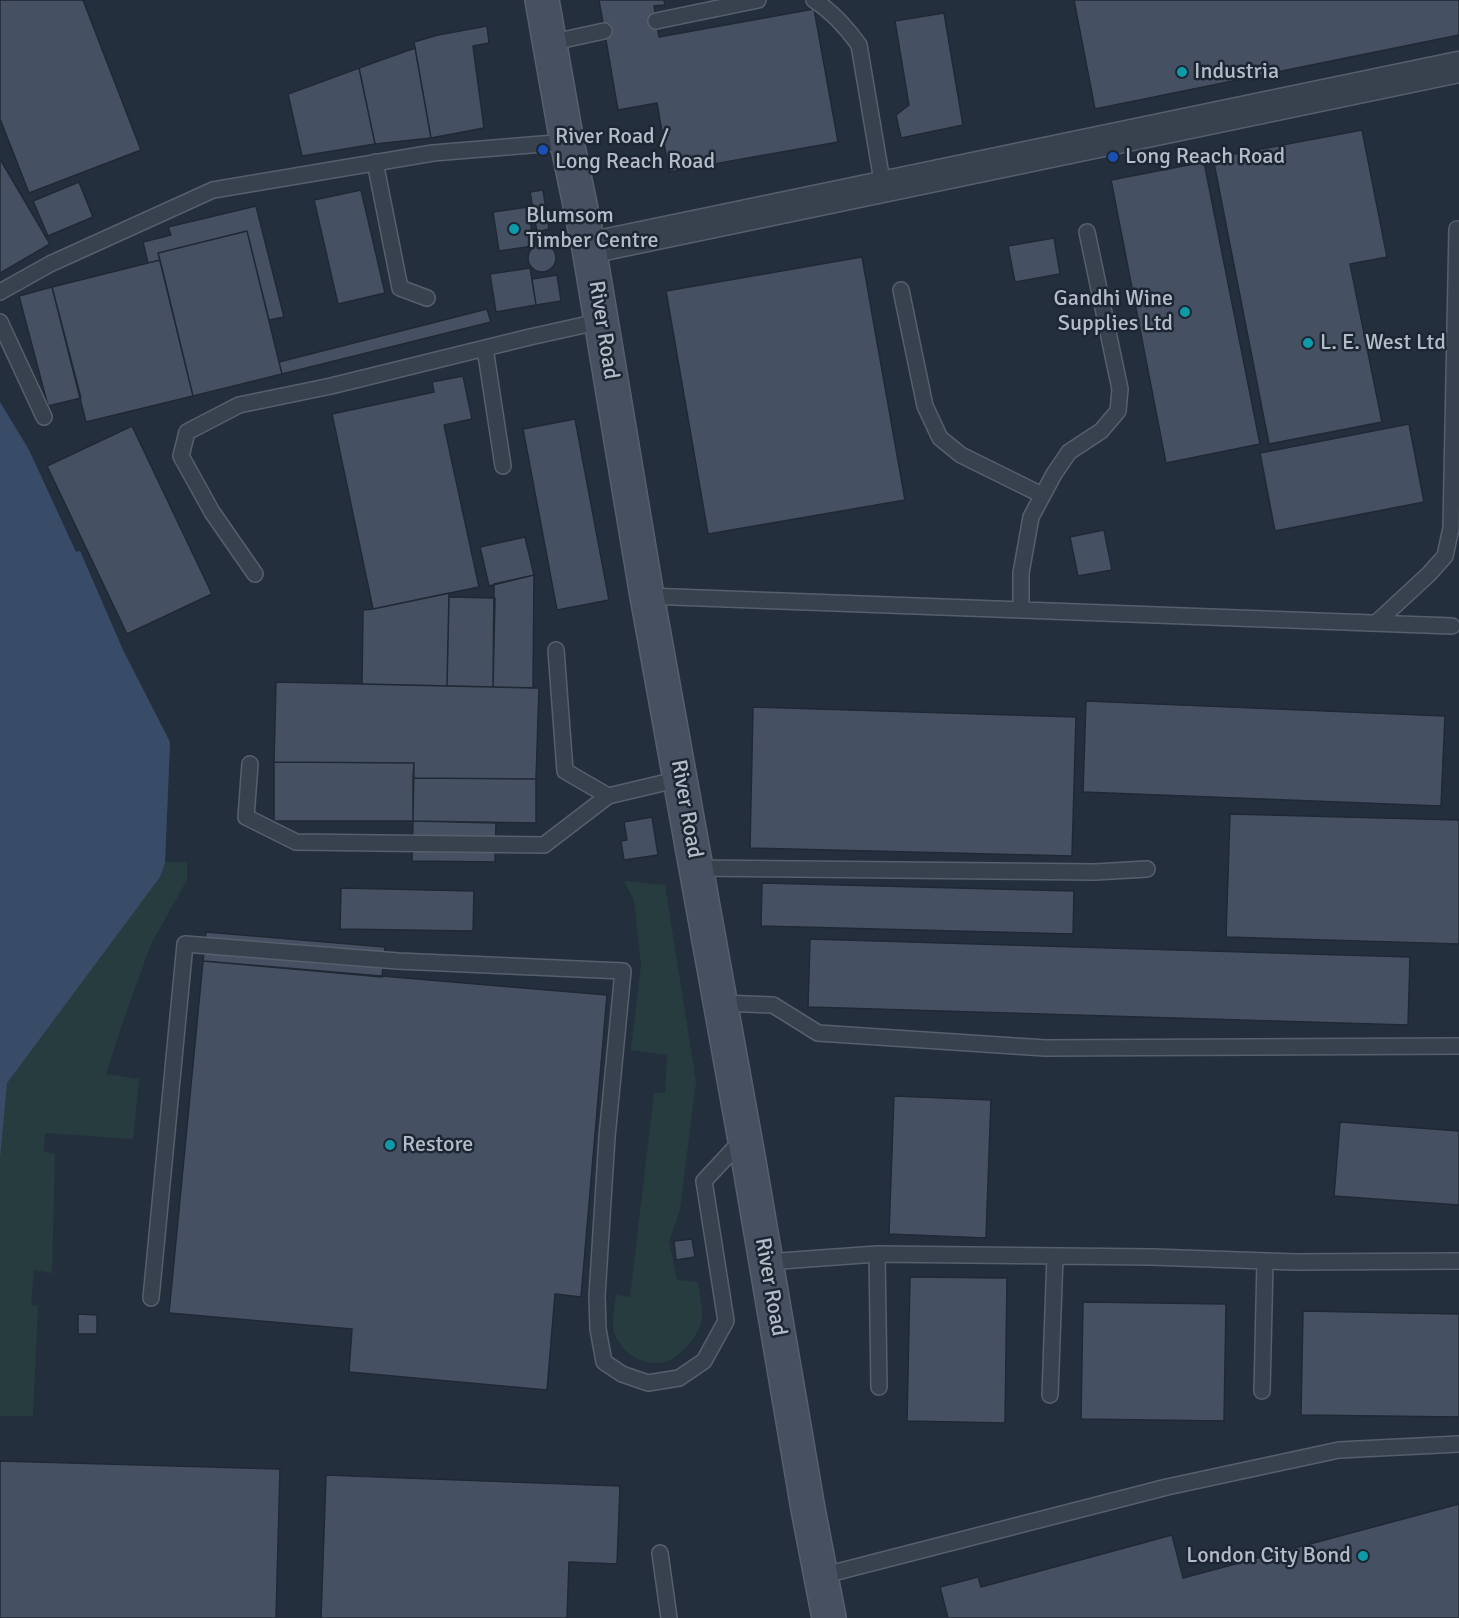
<!DOCTYPE html>
<style>
body{margin:0}
canvas{display:block;background:#242f3e}
</style>
<canvas width="1459" height="1618"></canvas>
<script>
const ctx = document.querySelector('canvas').getContext('2d');
ctx.lineJoin = 'round';
function fill(path, color) { ctx.fillStyle = color; ctx.fill(path, 'evenodd'); }
function stroke(path, color, width, dash) { ctx.strokeStyle = color; ctx.lineWidth = width; ctx.lineCap = dash ? 'butt' : 'round'; ctx.setLineDash(dash || []); ctx.stroke(path); }
function write(font, color, halo, rows, align = 'center') {
  ctx.font = font + ' Signika,sans-serif'; ctx.lineWidth = 5; ctx.setLineDash([]); ctx.textBaseline = 'middle'; ctx.strokeStyle = halo; ctx.fillStyle = color; for (const [text, x, y, turn = 0] of rows) {
    ctx.save(); ctx.translate(x, y); ctx.rotate((+turn || 0) * Math.PI / 180); ctx.textAlign = isNaN(turn) ? turn : align; if (halo) ctx.strokeText(text, 0, 0); ctx.fillText(text, 0, 0); ctx.restore();
  }
}
const green = new Path2D(`
 M80 551 123 650 170 742 165 862H187V880L151 944 121 1027 106 1074 139 1079 133 1139 45 1133 44 1152 55 1154 52 1273 34 1270 31 1305 38 1306 33 1416H0V1032L76 552Z
 M624 881 665 885 696 1082 680 1210 669 1241 677 1280 698 1282C699 1294 703 1307 702 1319 700 1333 685 1351 672 1359 650 1371 619 1354 614 1331 611 1321 615 1306 616 1295L630 1297 654 1093H665L667 1055 631 1050 641 965 634 900Z`);
const water = new Path2D(`
 M0 402 29 450 76 552 80 551 123 650 170 742 165 863 160 877 7 1083 0 1158Z`);
const building = new Path2D(`
 M0 0H83L141 150 29 193 0 119Z
 M599 0H664L665 5 654 6 659 37 814 9 838 142 669 172 657 103 618 110Z
 M1074 0H1459V35L1095 109Z
 M944 13 963 125 901 138 896 115 909 105 895 21Z
 M487 26 489 43 473 46 484 128 431 138 414 42 438 35Z
 M415 48 431 138 375 144 359 68Z
 M359 68 375 144 302 156 288 94Z
 M1362 130 1387 257 1350 264 1382 422 1269 444 1213 158Z
 M0 159 50 244 0 273Z
 M1204 162 1260 444 1166 463 1111 180Z
 M79 182 93 217 48 236 33 201Z
 M361 190 385 293 338 304 314 200Z
 M543 190 549 229 537 232 530 192Z
 M256 206 284 317 269 320 247 231 158 253 160 260 148 263 143 242 171 235 168 227Z
 M528 207 534 246 499 251 493 212Z
 M247 231 282 374 193 396 158 253Z
 M1054 238 1060 274 1015 282 1008 246Z
 M528 258a14 14 0 1 1 28 0a14 14 0 1 1-28 0Z
 M862 257 905 500 708 534 666 291Z
 M160 260 193 396 86 422 52 287Z
 M530 268 536 305 496 312 490 274Z
 M557 275 561 301 536 305 532 279Z
 M52 287 81 398 48 406 19 296Z
 M487 309 491 322 282 374 279 362Z
 M463 376 472 419 444 425 479 587 373 609 332 414 434 392 432 382Z
 M575 419 609 600 557 610 523 429Z
 M1409 424 1424 502 1275 531 1260 453Z
 M132 426 212 594 127 634 47 466Z
 M1104 530 1112 570 1078 576 1070 537Z
 M525 537 534 575 489 586 480 547Z
 M534 575 533 688 493 687 494 584Z
 M449 593 447 686 362 684 363 610 373 609Z
 M449 597 495 598 493 687 447 686Z
 M276 682 539 688 536 779 413 778 414 763 274 762Z
 M1086 701 1445 716 1441 806 1083 792Z
 M753 707 1076 717 1072 856 750 848Z
 M274 762 414 763 413 821H274Z
 M413 778 536 779V823L413 821Z
 M1230 814 1459 820V944L1226 937Z
 M652 817 658 855 624 860 621 841 627 840 624 822Z
 M413 821 496 823 495 862 412 861Z
 M762 883 1074 891 1073 934 761 926Z
 M341 888 474 891 473 931 340 929Z
 M206 932 385 947 382 977 203 961Z
 M810 939 1410 957 1408 1025 808 1007Z
 M203 961 607 995 581 1297 555 1294 547 1390 349 1372 352 1329 169 1313Z
 M894 1096 991 1100 986 1238 889 1234Z
 M1340 1122 1459 1131V1205L1334 1196Z
 M692 1239 695 1257 676 1260 674 1241Z
 M910 1277 1007 1278 1005 1423 907 1421Z
 M1083 1302 1226 1304 1224 1421 1081 1419Z
 M1303 1311 1459 1314V1417L1301 1415Z
 M78 1314 97 1315V1334H78Z
 M0 1461 280 1469 276 1618H0Z
 M326 1475 620 1486 617 1564 569 1562 567 1618H321Z
 M1459 1504V1618H948L940 1587 978 1577 981 1587 1172 1535 1183 1578Z`);
const lane = new Path2D(`
 M814 0C833 12 846 27 859 45L883 187
 M656 21 758 0
 M549 43 604 31
 M375 162 400 288 427 298
 M901 290 925 406 940 438 961 455 1042 495
 M0 292 50 264 213 190 433 153 567 142
 M0 322 44 417
 M485 348 503 466
 M255 574 212 512 181 456 187 432 239 405 331 386 530 337 602 321
 M647 596 1452 626
 M1021 610V573L1031 517 1054 474 1069 452 1101 431 1118 411 1120 389 1087 232
 M1376 623 1429 574 1445 556 1451 528 1457 229
 M556 650 565 771 608 796
 M250 764 246 817 296 842 544 845 608 796 680 779
 M696 868 1095 872 1147 869
 M720 1003 773 1005 818 1033 1045 1048 1459 1046
 M877 1254 879 1387
 M766 1262 877 1254 1152 1257 1296 1262 1459 1261
 M151 1298 185 944 398 961 623 971 607 1137 597 1296 598 1329 604 1362 622 1374 648 1383 679 1378 704 1361 726 1321 704 1181 744 1138
 M1262 1391 1265 1262
 M1050 1395 1055 1256
 M660 1553 669 1618
 M821 1576 1167 1487 1339 1450 1459 1444`);
const street = new Path2D(`
 M589 248 1459 67`);
const secondary = new Path2D(`
 M542 0 567 142 589 248 647 596 749 1162 808 1509 829 1618`);
const markers = [
 [1182,72,6,"#0f9aa8"],
 [543,150,6,"#1a4fb4"],
 [1113,157,6,"#1a4fb4"],
 [514,229,6,"#0f9aa8"],
 [1185,312,6,"#0f9aa8"],
 [1308,343,6,"#0f9aa8"],
 [390,1145,6,"#0f9aa8"],
 [1363,1556,6,"#0f9aa8"]
];
const poiNames = [
 ["Industria",1194,72],
 ["River Road /",555,137],
 ["Long Reach Road",555,162],
 ["Long Reach Road",1125,157],
 ["Blumsom",526,216],
 ["Timber Centre",526,241],
 ["Gandhi Wine",1173,299,"right"],
 ["Supplies Ltd",1173,324,"right"],
 ["L. E. West Ltd",1320,343],
 ["Restore",402,1145],
 ["London City Bond",1351,1556,"right"]
];
const streetNames = [
 ["River Road",603,330,81],
 ["River Road",686,809,80],
 ["River Road",770,1287,80]
];
fill(green, '#263c3f');
fill(water, '#394c67');
fill(building, '#455162');
stroke(building, '#1f2835', 1.5);
stroke(lane, '#565f6c', 18);
stroke(street, '#565f6c', 33);
stroke(secondary, '#565f6c', 36);
stroke(lane, '#38414e', 15);
stroke(street, '#38414e', 30);
stroke(secondary, '#465061', 33);
for (const [x, y, r, color] of markers) { const dot = new Path2D(); dot.arc(x, y, r, 0, 2 * Math.PI); ctx.fillStyle = color; ctx.fill(dot); stroke(dot, '#1d2633', 2); }
write('22px', '#b4bcc9', '#1d2633', poiNames, 'left');
write('22px', '#b4bcc9', '#1d2633', streetNames);
</script>
